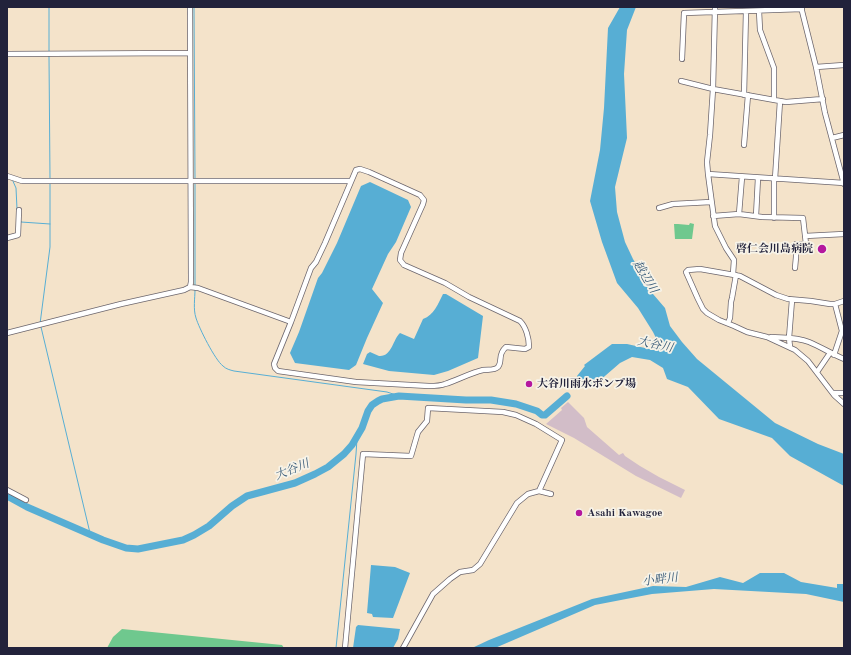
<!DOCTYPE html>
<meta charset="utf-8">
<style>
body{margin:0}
#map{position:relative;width:851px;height:655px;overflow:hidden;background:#f4e3ca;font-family:"Old Standard TT",serif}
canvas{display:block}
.frame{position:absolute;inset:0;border:8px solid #22223b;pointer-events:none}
</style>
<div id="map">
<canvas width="851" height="655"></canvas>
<div class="frame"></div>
</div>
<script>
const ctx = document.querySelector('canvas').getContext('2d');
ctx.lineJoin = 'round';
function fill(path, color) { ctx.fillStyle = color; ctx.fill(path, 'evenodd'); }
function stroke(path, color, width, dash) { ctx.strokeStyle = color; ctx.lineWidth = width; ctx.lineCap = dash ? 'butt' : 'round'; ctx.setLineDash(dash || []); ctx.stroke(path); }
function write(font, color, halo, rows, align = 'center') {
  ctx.font = font + ' "Old Standard TT","Noto Serif JP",serif'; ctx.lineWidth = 3.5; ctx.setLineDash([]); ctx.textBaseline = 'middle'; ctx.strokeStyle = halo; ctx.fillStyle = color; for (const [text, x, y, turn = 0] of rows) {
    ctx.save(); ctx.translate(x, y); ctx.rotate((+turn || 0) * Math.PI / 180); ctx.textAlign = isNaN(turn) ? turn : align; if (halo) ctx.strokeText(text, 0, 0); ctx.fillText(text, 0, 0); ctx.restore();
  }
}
const industrial = new Path2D(`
 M568 402 584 418 587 427 619 455 623 453 625 456 640 466 659 477 685 490 681 498 636 476 574 438 546 424 562 410 561 408Z`);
const green = new Path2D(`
 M690 223 694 224 692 239H675L674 224H678L689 225Z
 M122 629 282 645 284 648H107L113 637Z`);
const water = new Path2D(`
 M620 7H636L627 30 624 74 627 138 615 187 617 212 625 242 633 259 653 294 665 308 670 326 682 342 697 359 775 423 818 444 844 454V486L790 456 772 438 719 419 688 387 667 379 663 368 650 360 632 357 620 363 598 382 597 381 586 386 577 376 585 366 584 365 612 344H627L654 350 658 346 657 340 653 332 638 308 617 283 602 242 590 201 600 150 604 108 608 28Z
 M370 182 408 200 411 207 396 242 388 254 372 289 383 303 367 338 356 365 349 370 295 363 290 353 299 332 318 278 322 273 337 243 361 186Z
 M443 294H446L483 316 478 358 448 371 434 375 389 371 363 364 367 354 370 352C373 353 376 355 379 356 392 357 393 339 400 333L414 339 423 319C434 315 438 304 443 294Z
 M371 565 395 567 410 573 393 618 373 617 372 614 367 613Z
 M760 573H784L801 582 837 588V584H844V602L806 594 714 589 652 594 595 605 495 648H472L489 640 592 599 653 586 686 587 720 577 743 583Z
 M358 625 400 629 398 639 393 648H353L356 627Z`);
const stream = new Path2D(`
 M194 7 195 178
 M49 52V7
 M49 56 50 178
 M12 179 16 188 17 209
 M195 184V286
 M20 220 21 222 50 224
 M195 290C195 298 193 309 196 318 199 328 215 360 223 366 226 369 230 370 234 371L387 392 399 396
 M40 324 50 247V183
 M41 327 90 533
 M336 648 356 454 357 439`);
const river = new Path2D(`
 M7 496 27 507 103 540 126 548 138 549 183 540 194 535 209 526 232 506 247 496 295 483 315 474 328 467 344 454 352 445 362 428 368 411 372 405 378 401 382 399 399 396 466 400H491L516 404 537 411 542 415H545L567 396`);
const minor = new Path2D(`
 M715 7 713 89 710 135 707 162 708 174 715 226 726 248 734 260 733 274
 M801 7 816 67 825 113 844 184
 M759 11 760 30 774 68V100
 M7 54 190 53
 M682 59 684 13 802 9
 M816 67 844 65
 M681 81 713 89 780 101 786 102 823 99
 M744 95 746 11
 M832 138 844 135
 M744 145 748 95
 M708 174 844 183
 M7 176 22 181H351
 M775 179 780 101
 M659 208 673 204 711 202
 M739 214 742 177
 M713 216 739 214 762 217 803 218 806 244H796V257L795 268
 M756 216 758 178
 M774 218V179
 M805 236 844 234
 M7 238 18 235 19 210
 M190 287 198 288 291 322 274 364 275 368 278 371 356 382 429 386C435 386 440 386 445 384 458 380 470 373 483 370 488 369 494 371 498 367 503 361 497 355 506 347L525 349 529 347C529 338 526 327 520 321L469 297 445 283 404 265 400 260 401 253 423 204 424 200 420 195 369 172 360 169 356 170 325 243 316 262 311 268 291 322
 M844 301 835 304H830L811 301 788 299 776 295 740 276 700 269 688 270 686 272 698 299 703 309 707 313 719 320 734 326 747 332 767 337 795 350 808 361 834 395 844 404
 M728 323 730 318 731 302 732 298 736 275
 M7 333 121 304 184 290 190 287 191 282 190 7
 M771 337C783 338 797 337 809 342 821 347 832 354 844 359
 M790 347 789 338 792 300
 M834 355 842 331 835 304
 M817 372 830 353
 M833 393H844
 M7 490 26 500
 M345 648 363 454 411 456 418 432 427 421 428 408 503 412 516 415 536 424 562 440 539 491
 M403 648 433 594 450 579 460 572 473 570 480 564 517 503 528 494 539 491 551 494`);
const markers = [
 [822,249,5,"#b5179e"],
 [529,384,4,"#b5179e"],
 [579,513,4,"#b5179e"]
];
const poiNames = [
 ["啓仁会川島病院",813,249,"right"],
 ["大谷川雨水ポンプ場",537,384],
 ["Asahi Kawagoe",587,513]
];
const waterNames = [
 ["越辺川",645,277,59],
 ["大谷川",655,345,12],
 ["大谷川",292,470,-22],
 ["小畔川",660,580,-7]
];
fill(industrial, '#d2bdc8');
fill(green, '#6fc88e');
fill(water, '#57aed4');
stroke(stream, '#57aed4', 1);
stroke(river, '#57aed4', 7);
stroke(minor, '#6c666d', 6);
stroke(minor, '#fff', 4.5);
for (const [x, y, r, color] of markers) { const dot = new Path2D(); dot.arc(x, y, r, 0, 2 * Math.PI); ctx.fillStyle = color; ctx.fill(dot); stroke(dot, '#f7f3e8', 1.5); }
write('bold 11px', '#22223b', '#f7f3e8', poiNames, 'left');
write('italic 12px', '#375a78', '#f7f3e8', waterNames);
</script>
